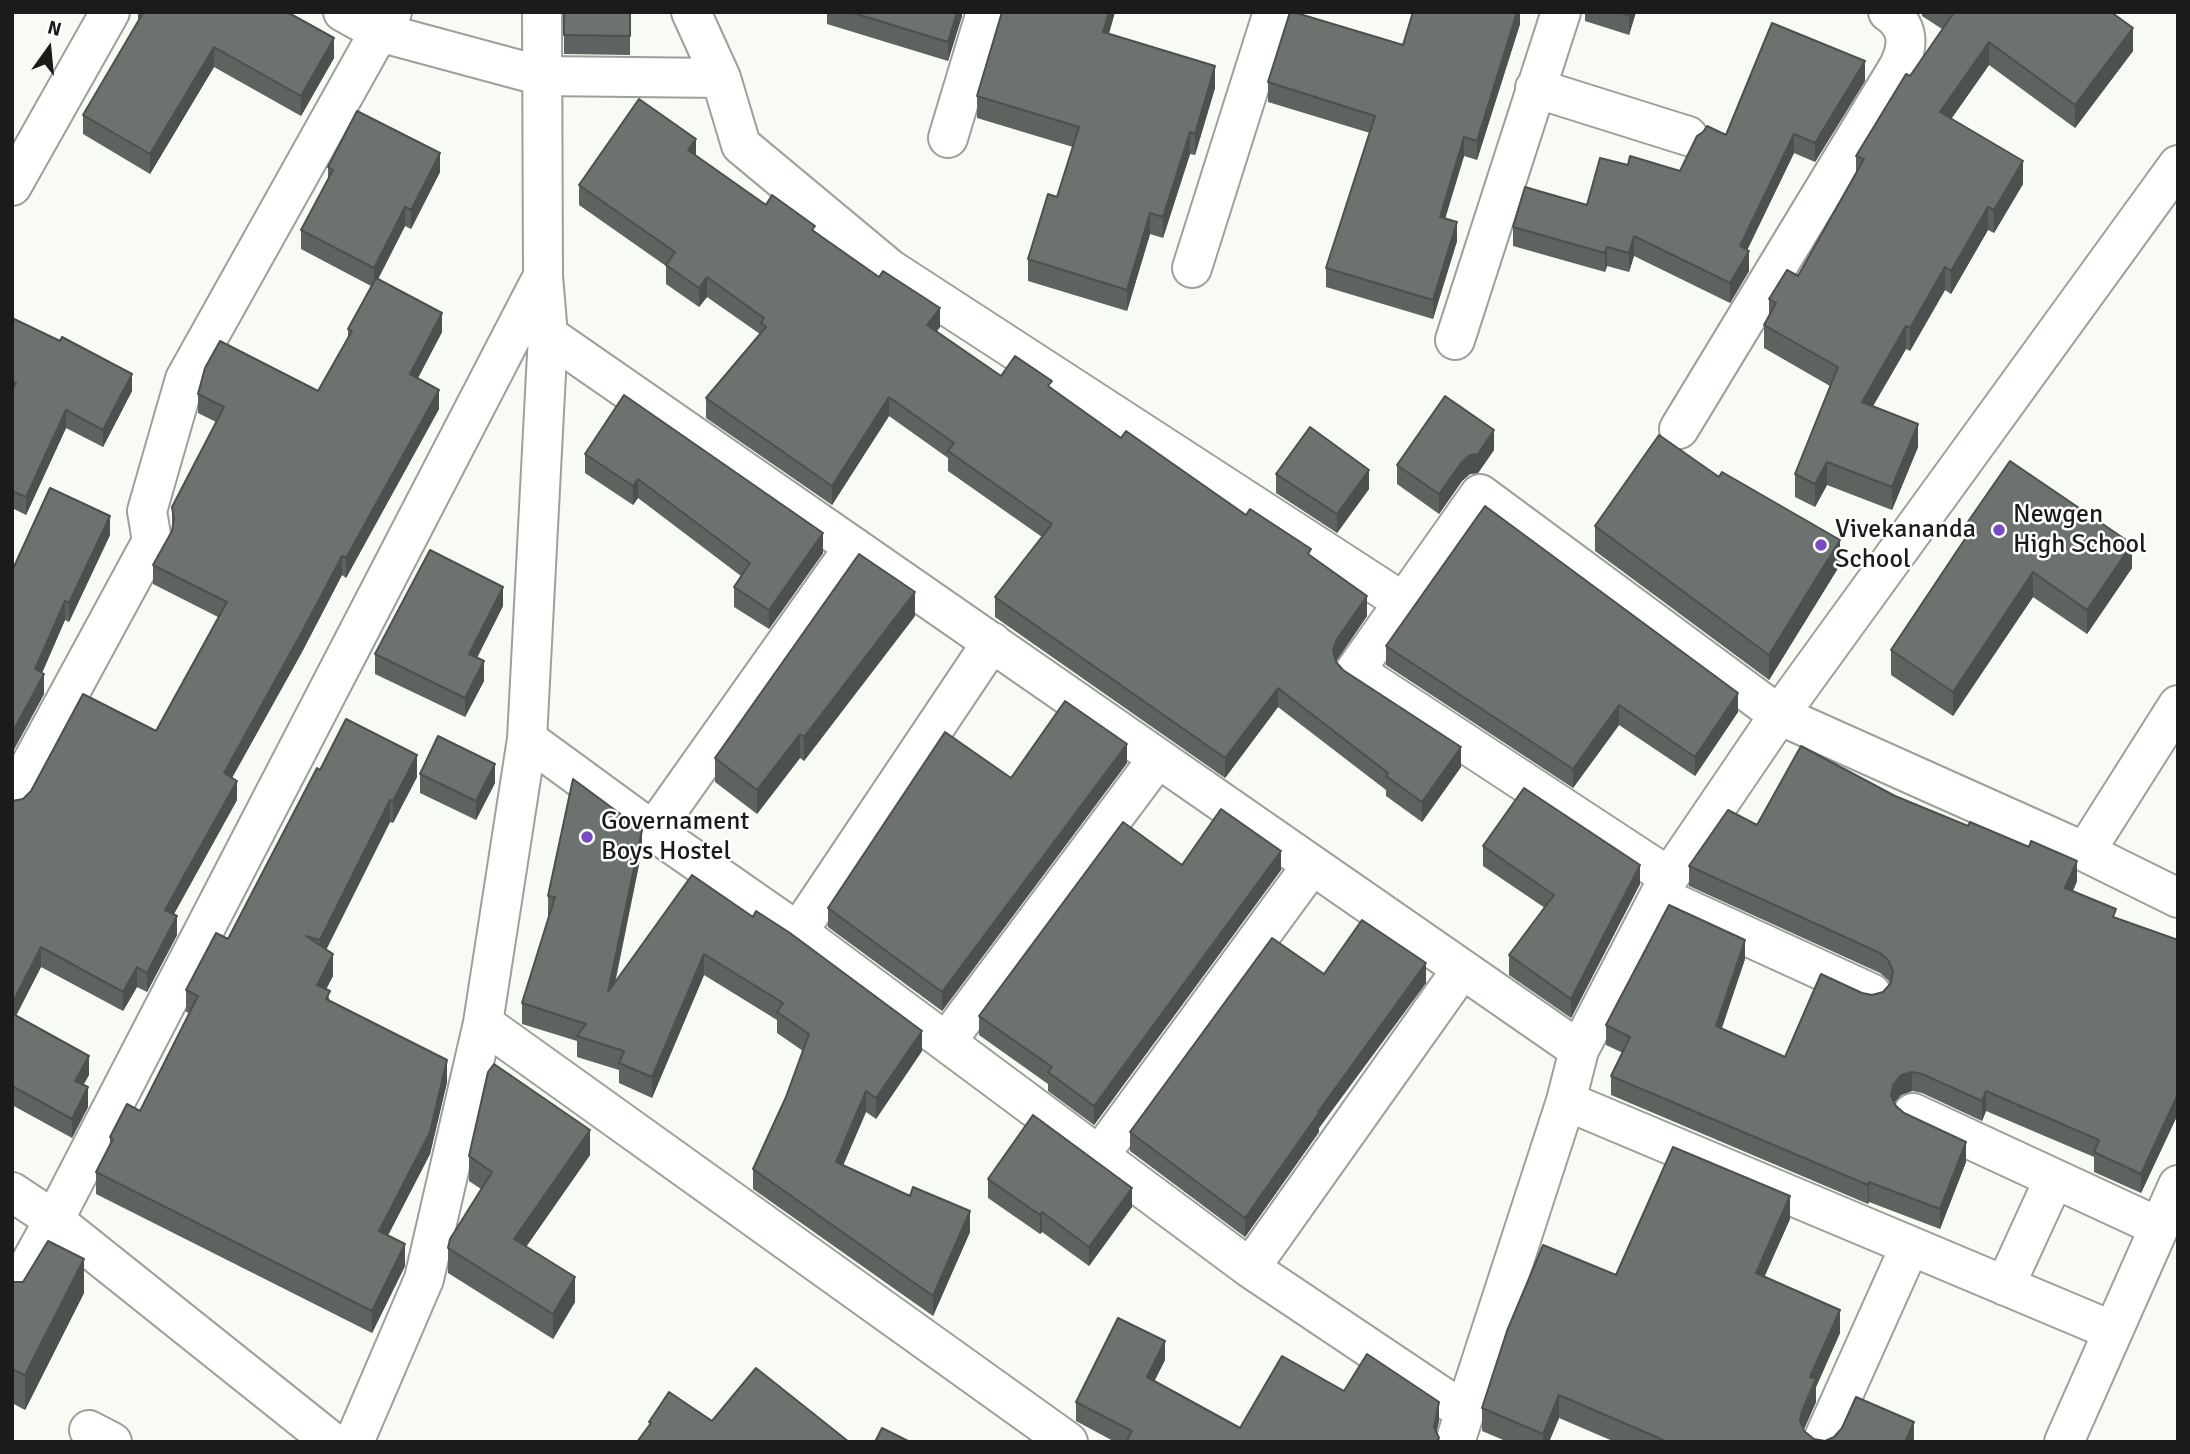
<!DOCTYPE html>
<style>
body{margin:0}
#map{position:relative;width:2190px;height:1454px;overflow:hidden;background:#f7fbf3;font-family:Signika,sans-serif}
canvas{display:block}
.frame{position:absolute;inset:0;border:14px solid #1b1c1a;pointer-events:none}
.north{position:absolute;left:14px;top:14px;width:70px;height:70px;-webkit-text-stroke:5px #fff;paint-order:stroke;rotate:15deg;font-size:19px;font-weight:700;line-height:28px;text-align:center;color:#1b1c1a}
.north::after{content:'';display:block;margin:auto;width:24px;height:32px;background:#1b1c1a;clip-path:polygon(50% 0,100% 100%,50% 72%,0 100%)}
</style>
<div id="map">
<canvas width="2190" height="1454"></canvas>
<div class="frame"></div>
<div class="north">N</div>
</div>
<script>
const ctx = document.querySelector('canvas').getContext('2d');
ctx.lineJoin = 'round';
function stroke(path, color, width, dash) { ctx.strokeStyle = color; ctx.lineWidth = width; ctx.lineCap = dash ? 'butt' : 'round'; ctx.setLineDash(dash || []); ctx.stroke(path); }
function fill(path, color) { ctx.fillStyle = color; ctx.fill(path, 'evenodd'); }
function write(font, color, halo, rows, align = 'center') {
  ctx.font = font + ' Signika,sans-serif'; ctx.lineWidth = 5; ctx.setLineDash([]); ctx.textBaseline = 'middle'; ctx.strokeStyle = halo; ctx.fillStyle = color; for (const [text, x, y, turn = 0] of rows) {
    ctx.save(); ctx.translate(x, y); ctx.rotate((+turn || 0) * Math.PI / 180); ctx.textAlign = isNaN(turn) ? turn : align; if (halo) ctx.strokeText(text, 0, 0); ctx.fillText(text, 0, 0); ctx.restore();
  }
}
const street = new Path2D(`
 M343 12 379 32 542 76 721 78
 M691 12 721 78 741 145 890 269 1403 602
 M1535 88 1688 136
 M948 138 986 12
 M12 186 110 12
 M1192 268 1273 12
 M548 335 1579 1050
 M1455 340 1561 12
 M1679 429 1899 66C1909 45 1909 26 1888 12
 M527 739 653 831 798 932 1250 1268 1465 1412
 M12 799 152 541 147 511 185 379 379 32 392 12
 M653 831 854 547
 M2085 852 2178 705
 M1669 877 1355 671 1480 494 1779 715 2085 852 2178 898
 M1659 896 1871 993
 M798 932 992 642
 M483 1023 1068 1442
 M946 1042 1158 758
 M1566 1101 2113 1331
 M1913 1113 2159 1227
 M1099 1156 1312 865
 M12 1192 54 1220 332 1442
 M1250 1268 1462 969
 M2005 1286 2054 1179
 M12 1296 54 1220 543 276
 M89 1430 112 1442
 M354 1442 424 1279 483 1023 527 739 548 335 543 276 542 12
 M1455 1442 1566 1101 1579 1050 1669 877 1779 715 2178 165
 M1822 1442 1910 1246
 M2064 1442 2178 1185`);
const wall = new Path2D(`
 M138 12H287L334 58 301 116 214 67 150 174 83 134V115L138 22Z
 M564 12H630V55L564 54Z
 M827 12H962V16L948 61 827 24Z
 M1002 12H1115L1109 34 1215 88 1195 155 1190 154 1163 238 1150 234 1127 311 1028 281V259L1057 197 1073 147 977 118V96Z
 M1520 12V24L1477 160 1464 156 1445 218 1457 241 1433 319 1326 287V268L1370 133 1268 102V82Z
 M1585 12H1636L1629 35 1585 21Z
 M1922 12H2111L2133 51 2075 128 1989 65 1951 119 2023 184 1994 233 1988 230 1951 294 1945 290 1910 351 1906 349 1873 406 1918 447 1892 510 1827 485 1815 507 1795 497V474L1830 386 1764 348V325L1769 315V299L1798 276 1856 174V156L1942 29 1922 16Z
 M1865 81 1815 162 1794 153 1747 250 1749 271 1730 303 1634 256 1629 272 1607 266 1605 272 1513 246V227L1587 205 1628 165 1680 171 1726 135Z
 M696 156 766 205 815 233 940 327 937 331 1001 376 1052 389 1121 438 1311 556 1367 616 1336 662 1343 670 1461 767 1422 822 1386 796V790L1278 707 1225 778 995 617V597L1042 537 948 471V458L889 416 832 505 706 418V398L760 334 707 297 699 307 666 284V266L579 205V185Z
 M328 167 440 172 411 229 405 226 378 279 442 332 418 378 439 409 346 578 342 575 302 652 232 778 237 800 174 914 177 935 147 992 137 987 123 1011 41 967 16 1016 89 1075 83 1085 88 1107 72 1138 12 1105V801L23 799 156 731 218 617 153 584V565L172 531V507L216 422 198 413V394L318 391 348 337V329L371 286 301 249V230L328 179Z
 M12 318 132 391 103 447 66 428 26 515 12 508Z
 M1494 450 1478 473 1470 474 1462 481 1439 514 1397 484V465Z
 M585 454 823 553 769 629 734 607V587L741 576 638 498 633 505 585 473Z
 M1276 474 1369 489 1337 533 1276 493Z
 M1719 477 1840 565 1769 680 1595 551V526Z
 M1965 526 2132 568 2087 634 2033 597 1953 716 1891 675V650L1965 540Z
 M110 535 69 622 65 620 42 673 44 694 12 753V571Z
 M503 606 477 658 484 681 465 717 375 674V654Z
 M915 616 804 761 800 758 757 814 715 782V758Z
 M1386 646 1738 712 1695 776 1619 725 1573 788 1386 665Z
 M1127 763 942 1011 828 927V908L1011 778Z
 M320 770 417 777 393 823 390 822 326 950 333 976 326 989 330 1001 447 1082 430 1154 388 1235 405 1266 372 1333 96 1194V1172L110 1145V1137L140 1111 190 1013 186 1012V990L228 939Z
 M420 774 495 783 476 820 420 793Z
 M1895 796 2077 881 2073 891 2116 918 2178 940V1114L2141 1193 2094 1172V1157L1986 1111 1982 1121 1922 1093 1912 1091 1901 1095 1894 1103 1896 1106 1966 1162 1940 1229 1869 1202 1868 1204 1611 1095V1076L1623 1053 1606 1045V1025L1745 959 1721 1029 1785 1057 1862 993 1872 995 1883 992 1890 984 1888 980 1880 973 1689 886V866L1757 825Z
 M1483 846 1640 884 1571 1018 1509 975V955L1545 908 1483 866Z
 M642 850 615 984 692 875 922 1051 876 1119 866 1112 843 1165 970 1232 933 1316 753 1189V1169L786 1097 803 1051 777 1033V1020L704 975 652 1098 619 1083V1070L577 1057V1041L522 1024V1003L549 917H548V896Z
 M1182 865 1281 870 1094 1125 1048 1091V1084L979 1035V1016Z
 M1324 974 1426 983 1319 1128V1132L1245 1237 1130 1151V1132Z
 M590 1155 526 1247 575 1302 553 1339 448 1273V1248L481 1189 469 1181V1156Z
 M988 1179 1132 1207 1089 1266 1042 1232 1040 1234 988 1198Z
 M1790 1219 1764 1277 1840 1333 1816 1387V1402L1803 1430 1804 1431 1814 1439 1825 1441 1914 1442H1615L1559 1418 1549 1442H1508L1482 1431V1408L1616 1275Z
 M12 1282 84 1293 25 1410 12 1403Z
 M1165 1360 1154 1381 1240 1428 1344 1391 1439 1421 1436 1432 1439 1442H1115L1076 1421V1402Z`);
const shadedWall = new Path2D(`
 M957 12H962V16L948 61V42Z
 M1109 12H1115L1103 53V32Z
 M1517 12H1520V24L1477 160V141Z
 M1630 12H1636L1629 35V15Z
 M2133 28V51L2075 128V105Z
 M334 38V58L301 116V96Z
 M1989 42V65L1940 135V112Z
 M214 47V67L150 174V154Z
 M1865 61V81L1815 162V143Z
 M1215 66V88L1195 155V134Z
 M1190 132V154L1163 238V217Z
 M1794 134V153L1740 265V246Z
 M1464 137V156L1440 236V217Z
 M696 139V159L688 150Z
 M440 153V172L411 229V210Z
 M2023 161V184L1994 233V210Z
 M405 207V226L374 287V268Z
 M1988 207V230L1951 294V271Z
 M1150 213V234L1127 311V290Z
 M1457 222V241L1433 319V300Z
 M1634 236V256L1629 272V253Z
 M1607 247V266L1605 272V253Z
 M1749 251V271L1730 303V283Z
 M1945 267V290L1910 351V328Z
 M707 277V297L699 307V288Z
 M940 308V327L927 344V325Z
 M442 313V332L410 393V374Z
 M1906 326V349L1862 425V402Z
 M132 374V391L103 447V430Z
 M439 390V409L346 578V558Z
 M889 397V416L832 505V486Z
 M66 410V428L26 515V497Z
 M1918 424V447L1892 510V487Z
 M1494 430V450L1478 473 1470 474 1462 481 1439 514V494L1462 462Z
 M1827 462V485L1815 507V484Z
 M1369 470V489L1337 533V514Z
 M638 479V498L633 505V486Z
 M110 516V535L69 622V603Z
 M823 533V553L769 629V610Z
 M1840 540V565L1769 680V655Z
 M2132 544V568L2087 634V610Z
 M342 556V575L302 652 224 792V773Z
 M2033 572V597L1953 716V692Z
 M503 587V606L469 673V654Z
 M915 592V616L804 761V737Z
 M1367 596V616L1337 659 1333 670V650L1337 639Z
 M65 601V620L35 689V669Z
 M484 661V681L465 717V698Z
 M44 674V694L12 753V733Z
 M1278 688V707L1225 778V758Z
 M1738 693V712L1695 776V757Z
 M1619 705V725L1573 788V769Z
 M800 734V758L757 814V790Z
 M1127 744V763L942 1011V992Z
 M1461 747V767L1422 822V802Z
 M417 755V777L393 823V801Z
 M495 764V783L476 820V801Z
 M237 781V800L165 930V910Z
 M390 800V822L320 962V940Z
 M642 830V850L608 1013V992Z
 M1281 851V870L1094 1125V1106Z
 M2077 861V881L2065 908V888Z
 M1640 865V884L1571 1018V999Z
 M177 916V935L147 992V973Z
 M1745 940V959L1716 1046V1026Z
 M41 947V967L12 1023V1004Z
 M333 954V976L317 1007V985Z
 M704 954V975L652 1098V1077Z
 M1426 963V983L1319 1128V1132L1245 1237V1218L1318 1112Z
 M137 967V987L123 1011V992Z
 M922 1031V1051L876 1119V1098Z
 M89 1056V1075L75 1100V1081Z
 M447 1060V1082L430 1154 379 1253V1231Z
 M1912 1072V1091L1901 1095 1893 1104 1891 1096 1893 1085 1901 1075Z
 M88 1087V1107L72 1138V1119Z
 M866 1091V1112L836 1182V1162Z
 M1986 1091V1111L1982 1121V1101Z
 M2178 1094V1114L2141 1193V1174Z
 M590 1130V1155L514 1264V1239Z
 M1966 1142V1162L1940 1229V1209Z
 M1869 1182V1202L1868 1204V1185Z
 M1132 1188V1207L1089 1266V1247Z
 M1790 1196V1219L1756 1296V1273Z
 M970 1211V1232L933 1316V1296Z
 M1042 1212V1232L1040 1234V1215Z
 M405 1244V1266L372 1333V1311Z
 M84 1259V1293L25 1410V1375Z
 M575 1277V1302L553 1339V1314Z
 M1840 1310V1333L1816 1387V1402L1802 1434 1800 1421 1810 1377Z
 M1165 1341V1360L1147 1396V1377Z
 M1559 1395V1418L1549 1442H1543V1434Z
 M1439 1402V1421L1434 1442V1427Z
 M1914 1422V1442H1905Z`);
const building = new Path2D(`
 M141 12H287L334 38 301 96 214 47 150 154 83 115 143 13Z
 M564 12H630V36L564 35Z
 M850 12H957L948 42Z
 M1002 12H1109L1103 32 1215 66 1195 134 1190 132 1163 217 1150 213 1127 290 1028 259 1048 194 1057 197 1079 127 977 96Z
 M1290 12H1293L1403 45 1413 12H1517L1477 141 1464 137 1440 217 1457 222 1433 300 1326 268 1375 116 1268 82Z
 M1618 12H1630L1629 15Z
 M1951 12H2111L2133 28 2075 105 1989 42 1940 112 2023 161 1994 210 1988 207 1951 271 1945 267 1910 328 1906 326 1862 402 1918 424 1892 487 1827 462 1815 484 1795 474 1838 367 1764 325 1776 303 1769 299 1787 270 1798 276 1864 159 1856 156 1906 74 1910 76 1953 14Z
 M1772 23 1865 61 1815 143 1794 134 1740 246 1749 251 1730 283 1634 236 1629 253 1607 247 1605 253 1513 227 1525 187 1587 205 1600 158 1628 165 1630 156 1680 171 1697 136 1703 132 1707 126 1726 135Z
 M639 99 696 139 688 150 766 205 772 195 815 226 812 230 879 277 883 271 940 308 927 325 1001 376 1015 356 1052 381 1048 386 1121 438 1126 431 1246 515 1250 509 1311 549 1308 554 1367 596 1337 639 1333 650 1336 662 1343 670 1461 747 1422 802 1386 776 1388 773 1278 688 1225 758 995 597 1052 524 948 451 954 443 889 397 832 486 706 398 766 327 761 323 764 318 707 277 699 288 666 265 675 252 579 185Z
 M357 111 440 153 411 210 405 207 374 268 301 230 333 170 328 167Z
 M376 278 442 313 410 374 439 390 346 558 342 556 302 632 224 773 237 781 165 910 177 916 147 973 137 967 123 992 41 947 12 1004V801L23 799 31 791 83 694 156 731 227 602 153 565 172 531 174 519 172 507 224 407 198 394 205 368 220 341 318 391 352 331 348 329Z
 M12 318 60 341 62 337 132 374 103 430 66 410 26 497 12 491V390L16 383 12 381Z
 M624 395 823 533 769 610 734 587 750 563 638 479 633 486 585 454Z
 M1445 396 1494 430 1478 454 1470 455 1462 462 1439 494 1397 465Z
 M1310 427 1369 470 1337 514 1276 474Z
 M1659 435 1719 477 1722 472 1840 540 1769 655 1595 526Z
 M2010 461 2132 544 2087 610 2033 572 1953 692 1891 650 1971 530 1965 526Z
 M50 488 110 516 69 603 65 601 35 669 44 674 12 733V571Z
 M1485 506 1738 693 1695 757 1619 705 1573 769 1386 646Z
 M430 550 503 587 469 654 484 661 465 698 375 654Z
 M859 554 915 592 804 737 800 734 757 790 715 758Z
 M1065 701 1127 744 942 992 828 908 945 732 1011 778Z
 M346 719 417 755 393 801 390 800 320 940 306 936 333 954 317 985 330 991 326 999 447 1060 430 1132 379 1231 405 1244 372 1311 96 1172 113 1139 110 1137 127 1104 140 1111 198 996 186 990 216 933 228 939 317 768 320 770Z
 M438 736 495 764 476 801 420 774Z
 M1801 746 1895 796 1968 826 1970 822 2029 847 2031 841 2077 861 2065 888 2116 909 2113 917 2178 940V1094L2141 1174 2094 1152 2099 1140 1986 1091 1982 1101 1922 1074 1912 1072 1901 1075 1893 1085 1891 1096 1896 1106 1904 1113 1966 1142 1940 1209 1869 1182 1868 1185 1611 1076 1630 1037 1606 1025 1669 905 1745 940 1716 1026 1785 1057 1821 974 1862 993 1872 995 1883 992 1891 983 1893 971 1888 960 1880 953 1689 866 1728 810 1757 825Z
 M573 779 642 830 608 992 692 875 753 917 756 911 790 933 922 1031 876 1098 866 1091 836 1162 910 1196 913 1187 970 1211 933 1296 753 1169 786 1097 809 1034 777 1012 783 1003 704 954 652 1077 619 1063 624 1051 577 1036 586 1024 522 1003 555 897 548 896Z
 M1524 788 1640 865 1571 999 1509 955 1554 895 1483 846Z
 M1221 809 1281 851 1094 1106 1048 1072 1052 1067 979 1016 1123 822 1182 865Z
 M1362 920 1426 963 1318 1112 1319 1113 1245 1218 1130 1132 1272 938 1324 974Z
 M13 1014 89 1056 75 1081 88 1087 72 1119 12 1086V1017Z
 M494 1064 590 1130 514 1239 575 1277 553 1314 448 1248 450 1239 492 1172 469 1156 488 1072Z
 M1033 1115 1132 1188 1089 1247 1042 1212 1040 1215 988 1179Z
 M1673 1147 1790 1196 1756 1273 1840 1310 1810 1377 1816 1379 1802 1411 1800 1421 1804 1431 1814 1439 1825 1441 1834 1437 1842 1428 1856 1397 1914 1422 1905 1442H1668L1559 1395 1543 1434 1482 1408 1507 1331 1543 1245 1616 1275Z
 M48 1241 84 1259 25 1375 12 1369V1282H23Z
 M1118 1318 1165 1341 1147 1377 1240 1428 1282 1356 1344 1391 1367 1354 1439 1402 1434 1427 1439 1438 1437 1442H1126L1132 1431 1076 1402Z
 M756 1368 849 1442H637L651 1423 649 1422 669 1392 712 1421Z
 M882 1428 910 1442H875Z`);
const markers = [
 [1999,530,7,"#794bc3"],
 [1821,545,7,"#794bc3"],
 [587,837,7,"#794bc3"]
];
const poiNames = [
 ["Newgen",2013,515],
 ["High School",2013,545],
 ["Vivekananda",1835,530],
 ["School",1835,560],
 ["Governament",601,822],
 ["Boys Hostel",601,852]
];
stroke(street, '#9da099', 42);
stroke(street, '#fff', 38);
fill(wall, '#5d635f');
fill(shadedWall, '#4c504e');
fill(building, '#6c736f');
stroke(building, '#4c504e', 2);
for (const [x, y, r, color] of markers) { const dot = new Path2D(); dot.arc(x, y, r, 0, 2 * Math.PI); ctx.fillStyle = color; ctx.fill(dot); stroke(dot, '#fff', 2.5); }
write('26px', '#1b1c1a', '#fff', poiNames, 'left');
</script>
